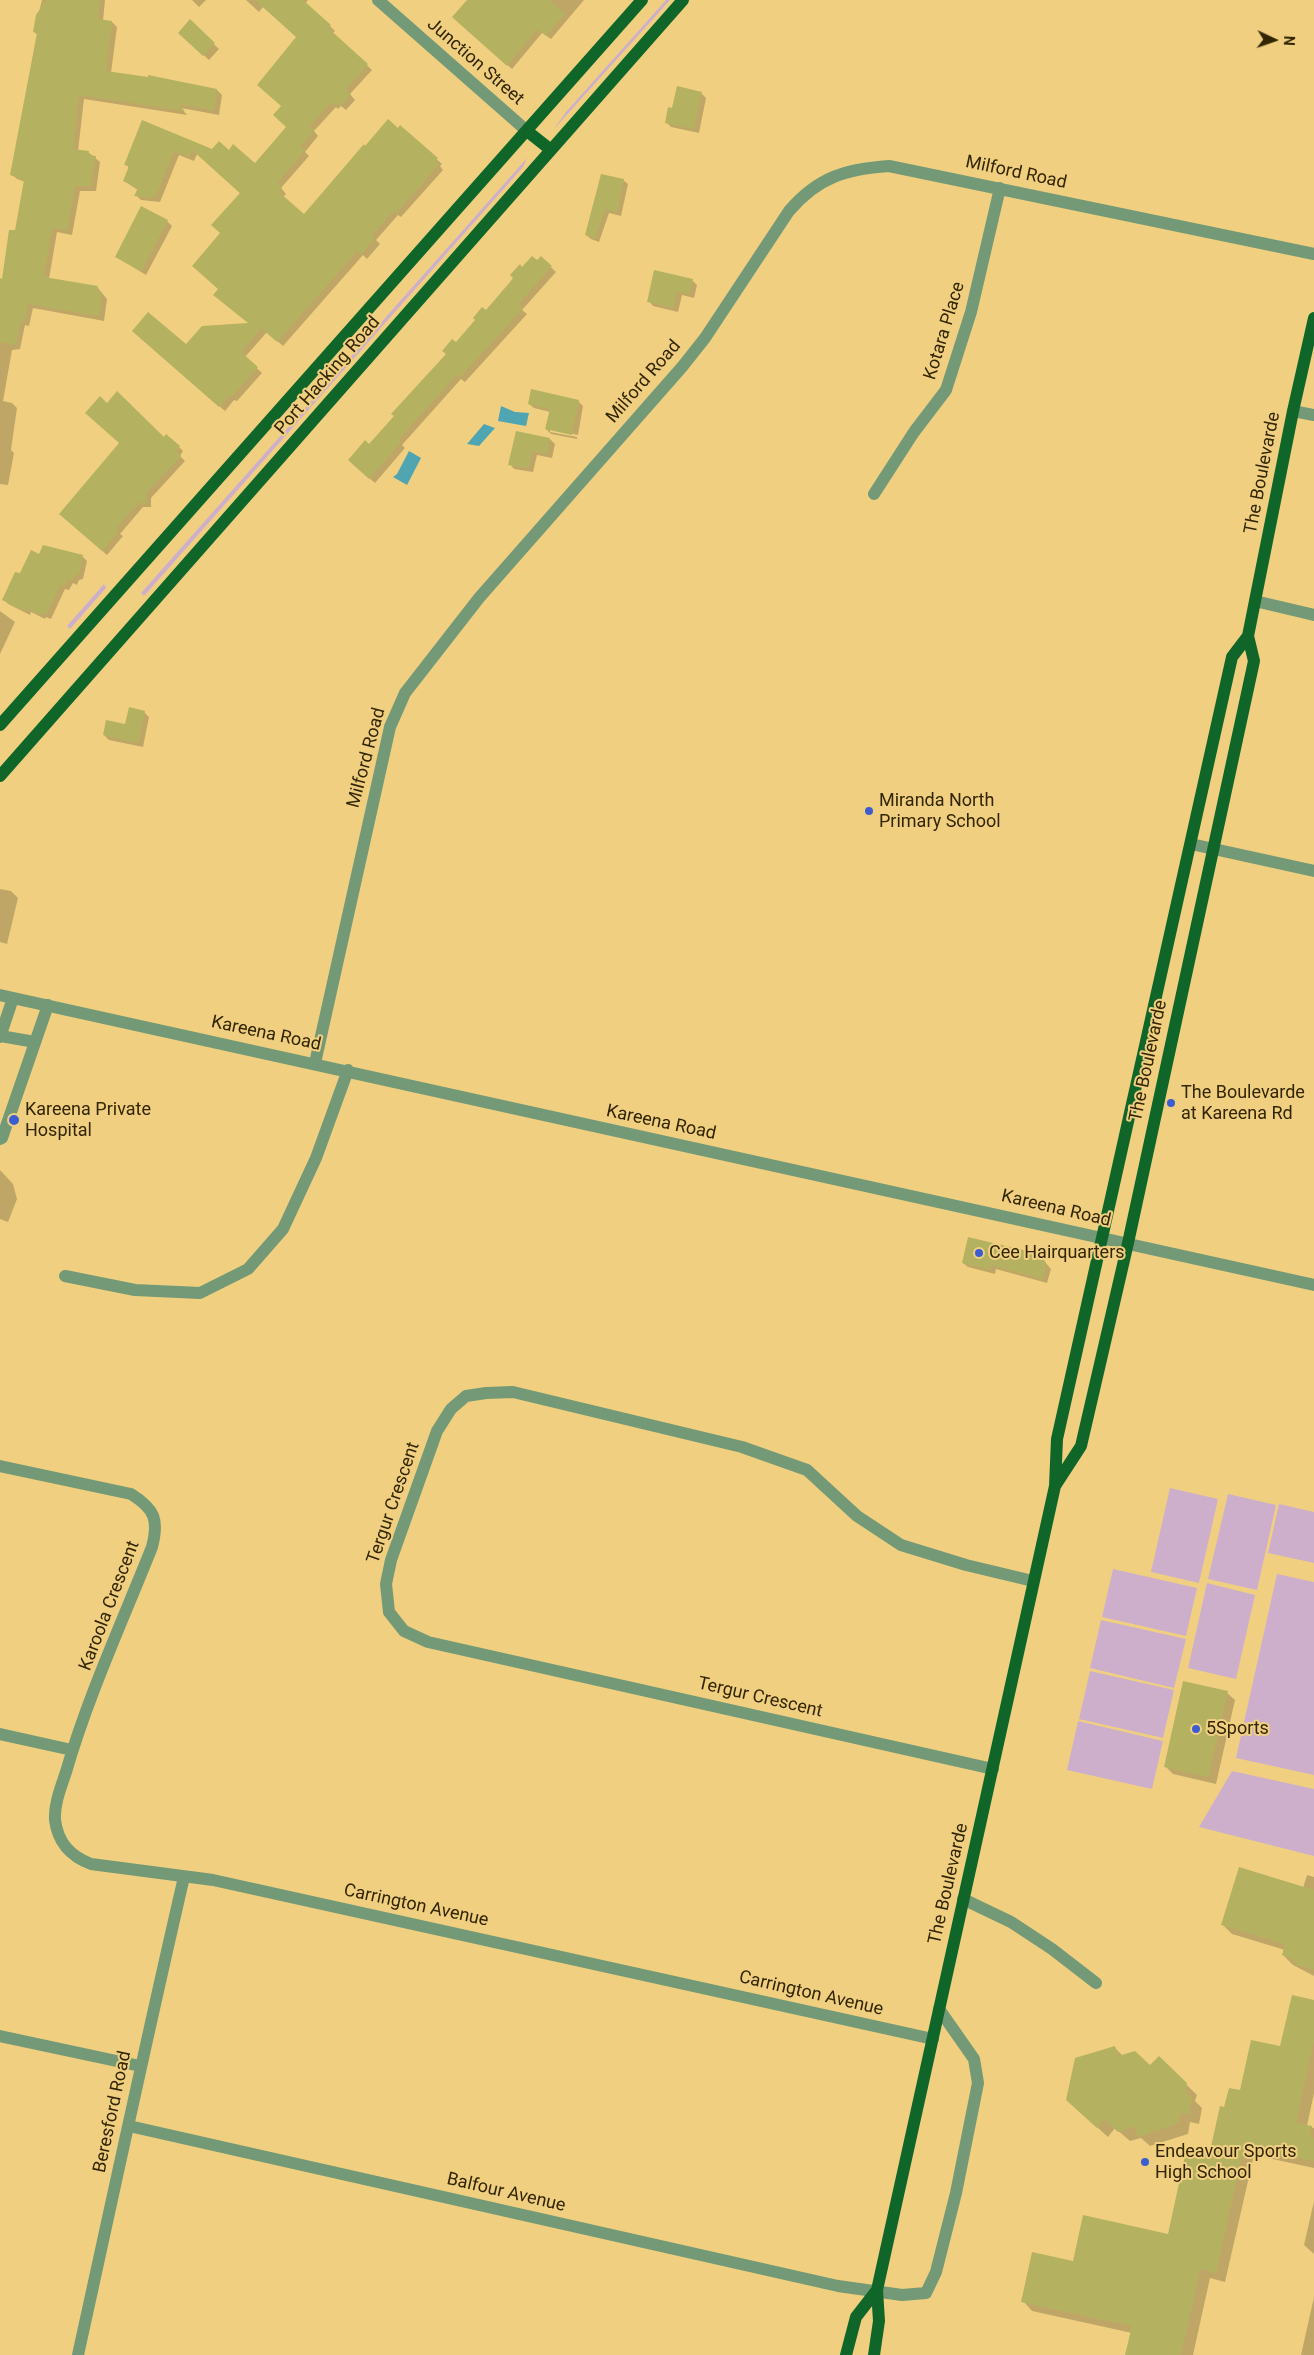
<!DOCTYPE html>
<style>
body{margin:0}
#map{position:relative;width:1314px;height:2355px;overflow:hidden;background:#f0d080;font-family:Roboto,sans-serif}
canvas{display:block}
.north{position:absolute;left:1249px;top:15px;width:50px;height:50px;-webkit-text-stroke:4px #f0d080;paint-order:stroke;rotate:93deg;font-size:14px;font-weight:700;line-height:20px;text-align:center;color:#332603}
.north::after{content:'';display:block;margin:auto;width:18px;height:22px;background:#332603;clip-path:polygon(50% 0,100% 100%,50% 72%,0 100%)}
</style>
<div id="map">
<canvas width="1314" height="2355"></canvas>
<div class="north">N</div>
</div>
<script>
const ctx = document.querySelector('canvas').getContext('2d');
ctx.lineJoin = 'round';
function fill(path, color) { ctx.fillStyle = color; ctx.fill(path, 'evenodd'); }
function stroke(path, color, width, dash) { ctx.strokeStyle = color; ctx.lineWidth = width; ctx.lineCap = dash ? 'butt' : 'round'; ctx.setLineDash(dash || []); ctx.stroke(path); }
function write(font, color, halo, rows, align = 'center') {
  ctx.font = font + ' Roboto,sans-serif'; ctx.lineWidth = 4; ctx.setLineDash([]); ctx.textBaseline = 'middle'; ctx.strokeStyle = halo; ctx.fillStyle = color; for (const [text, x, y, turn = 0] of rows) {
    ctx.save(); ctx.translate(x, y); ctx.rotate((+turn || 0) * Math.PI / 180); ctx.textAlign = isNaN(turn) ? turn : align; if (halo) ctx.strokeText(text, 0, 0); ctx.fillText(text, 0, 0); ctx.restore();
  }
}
const green = new Path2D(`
 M666 0H670L554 129 566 112Z
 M527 158 523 167 144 596 141 593Z
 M104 584 106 588 70 629 67 626Z
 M1170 1488 1218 1499 1199 1583 1151 1572Z
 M1228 1494 1276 1505 1257 1590 1208 1579Z
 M1279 1504 1314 1512V1563L1268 1553Z
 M1113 1569 1197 1588 1186 1636 1102 1617Z
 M1277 1574 1314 1582V1775L1236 1758Z
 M1207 1583 1255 1595 1236 1679 1188 1668Z
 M1101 1620 1186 1639 1174 1688 1090 1668Z
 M1090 1671 1174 1690 1163 1738 1079 1719Z
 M1078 1721 1163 1741 1152 1789 1067 1770Z
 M1232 1771 1314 1789V1856L1199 1827Z`);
const water = new Path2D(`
 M501 406 515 412 529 413 526 426 498 421Z
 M484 424 495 428 479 446 467 444Z
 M409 451 421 458 407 485 393 477 397 474Z`);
const shadow = new Path2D(`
 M42 0H105L103 21 112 22 117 27 111 73 217 90 222 95 219 115 181 108 187 115 84 99 78 151 88 152 100 162 96 191H80L72 235 57 232 49 279 97 287 107 299 104 321 33 308 29 326 25 325 20 349 12 350 3 401 12 403 17 408 11 450 14 453 8 485 0 484V280H3L16 232 25 182 17 179 11 174 38 35 34 32Z
 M192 0H206L199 7Z
 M246 0H308L305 4 330 26 335 31 333 33 372 70 350 94 355 100 346 110 341 106 338 109 336 107 314 131 318 136 305 152 309 156 281 188 286 194 283 197 304 216 365 147 400 127 442 164 440 166 443 170 401 217 398 215 376 240 380 244 367 259 363 255 283 346 267 332 245 357 262 373 237 401 234 400 225 411 138 336 186 346 250 324 219 289 222 233 241 194 197 154 194 161 179 155 160 202 141 200 136 195 138 190 124 181 129 168 126 164 143 122 213 150 229 152 255 165 288 127 282 106 298 37 263 7 259 12Z
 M469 0H584L551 39 542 33 512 69 458 22Z
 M190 21 219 49 209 60 184 37Z
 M701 93 706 98 699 133 671 127 666 122 673 110Z
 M623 180 628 184 621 216 609 213 599 242 591 239 586 235Z
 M167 221 172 226 146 275 116 257Z
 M541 258 556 272 522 310 527 314 465 382 461 379 402 445 405 448 375 483 354 465 522 268 537 262Z
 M692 280 697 285 694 298 682 295 678 312 653 306 649 301Z
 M578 401 583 406 578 435 550 429V432L577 437V439L551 434 546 429 550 412 534 408 529 404Z
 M107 405 179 447 183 451 180 456 185 461 151 498V507H143L120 534 123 536 107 555 65 518 121 444Z
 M550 439 555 444 552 458 537 455 533 472 514 469 510 464Z
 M39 555 82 556 87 561 83 579 79 580 77 585 73 583 69 590 65 589 51 619 46 617 45 619 31 612 30 615 8 604 4 599 21 574Z
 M0 611 15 622 0 654Z
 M144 712 149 717 143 747 109 740 104 735 126 726Z
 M0 889 11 891 18 898 7 944 0 942Z
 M0 1170 13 1184 17 1199 8 1222 0 1219Z
 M1039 1255 1051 1269 1047 1283 996 1269 995 1274 968 1267 963 1263Z
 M1227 1693 1235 1700 1216 1784 1173 1774 1165 1766Z
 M1307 1875 1314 1877V1976L1293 1965 1283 1955 1285 1950 1232 1934 1222 1924 1303 1888Z
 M1314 2002V2093L1307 2126 1314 2128V2168L1254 2155 1225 2282 1210 2278 1193 2355H1127L1132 2333 1032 2311 1023 2301 1074 2262 1168 2236 1211 2153 1225 2108 1281 2048Z
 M1114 2047 1123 2056 1150 2066 1159 2058 1197 2095 1195 2101 1202 2108 1199 2124 1190 2122 1188 2134 1150 2146 1141 2138 1130 2141 1115 2128 1108 2137 1078 2110Z
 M1314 2201V2254L1304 2245Z
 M1314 2297V2355H1301Z`);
const building = new Path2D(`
 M46 0H100L98 19 112 21 106 71 148 77V75L217 89 214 110 178 104 185 111 79 95 73 149 89 151 88 155 96 156 91 186H75L67 230 52 228 44 277 98 286 97 292H102L99 316 28 304 24 322 20 321 16 345 0 342V278L2 279 9 230H15L24 180 10 175 37 33 33 32 36 15Z
 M255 0H303L331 25 328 28 368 64 346 89 351 94 340 106 335 102 332 105 330 103 309 126 314 130 300 147 305 150 277 183 282 188 279 192 304 214 364 144 365 146 388 119 398 128 400 125 438 158 435 161 439 164 396 213 393 211 372 235 375 238 361 255 357 251 277 342 261 328 241 352 258 367 231 397 229 396 219 407 132 331 148 312 186 344 202 326 248 323 213 295 218 289 192 266 220 233 211 225 240 193 192 150 189 157 174 151 155 198 134 196 138 188 123 181 129 166 124 165 142 120 212 149 219 141 229 150 233 144 255 163 286 127 273 115 281 106 257 85 296 37Z
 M467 0H550L565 14 546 35 537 29 507 66 452 17Z
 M190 19 215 43 203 56 178 33Z
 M677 86 702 92 694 129 665 123 668 107 672 108Z
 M601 174 624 179 617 212 605 209 595 238 585 235Z
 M141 206 168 220 141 271 115 257Z
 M532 256 537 260 541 256 552 266 518 304 523 308 459 378 456 375 398 440 401 442 369 479 348 460 365 440 369 444 394 416 391 414 446 354 442 351 452 339 456 342 475 320 473 318 482 307 486 310 509 284 513 278 510 275 520 264 522 267Z
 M654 270 693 279 689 294 677 291 673 308 647 302Z
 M531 389 579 400 572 435 545 429 550 409 528 404Z
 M117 391 164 437 166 434 180 446 176 451 181 456 146 493 147 503H138L116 528 119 531 102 551 59 514 119 443 85 413 100 396 107 403Z
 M516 431 550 438 547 454 532 451 529 468 508 465Z
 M43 545 83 555 79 574 75 575 72 581 68 579 64 586 60 585 46 615 41 613 40 615 26 608 25 611 2 600 15 572 20 573 31 550 39 554Z
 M129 707 145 711 138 743 103 735 106 720 125 724Z
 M968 1237 1040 1254 1046 1263 1043 1279 991 1265 990 1270 962 1263Z
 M1183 1681 1228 1691 1208 1777 1164 1767Z
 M1239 1867 1314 1890V1970L1294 1964 1295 1960 1282 1955 1285 1944 1221 1925Z
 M1292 1995 1314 2000V2040L1296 2123 1312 2126 1310 2138H1314V2161L1244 2145 1216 2273 1200 2269 1181 2355H1125L1132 2326 1021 2302 1032 2252 1073 2261 1083 2215 1168 2234 1187 2146 1210 2151 1220 2106 1224 2107 1229 2088 1240 2090 1251 2040 1280 2046Z
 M1115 2046 1118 2056 1135 2051 1150 2065 1159 2056 1187 2083 1185 2094 1192 2096 1189 2114 1180 2113 1178 2123 1138 2137 1135 2126 1118 2132 1104 2119 1097 2128 1066 2100 1075 2058Z`);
const minor = new Path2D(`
 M378 0 527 131
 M1293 411 1314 415
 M874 494 914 432 946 390 971 312 1000 188
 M1255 601 1314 615
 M1191 844 1314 871
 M0 995 1314 1285
 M0 1036 35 1042
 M0 1037 13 998
 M315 1063 390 727 405 693 479 598 682 367 705 338 789 211C818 177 846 169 889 166L1314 254
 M0 1139 2 1138 48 1005
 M65 1276 135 1290 200 1293 248 1269 283 1229 316 1158 348 1070
 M0 1466 131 1494C155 1509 159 1520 152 1547 123 1620 88 1696 66 1772 61 1787 54 1804 55 1820 58 1843 70 1856 91 1864L213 1880 933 2039
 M0 1734 72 1750
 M993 1769 428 1642 404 1631 389 1612 386 1584 391 1560 437 1431 451 1409 466 1396 486 1393 513 1392 742 1447 807 1470 857 1516 901 1545 966 1565 1033 1581
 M963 1899 1011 1922 1052 1949 1096 1983
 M0 2036 140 2066
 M129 2126 838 2286 902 2295 926 2293 936 2272 956 2193 978 2083 974 2059 939 2009
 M78 2355C113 2196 147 2036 184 1877`);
const major = new Path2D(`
 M527 131 551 150
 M0 725 642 0
 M0 776 683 0
 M1055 1486 1081 1446 1128 1243 1254 661 1248 636 1293 411 1314 318
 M846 2355 856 2317 877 2290
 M874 2355 879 2321 877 2290 1055 1486 1057 1439 1232 657 1248 636`);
const markers = [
 [869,811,5,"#3c5dcf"],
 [1171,1103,5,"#3c5dcf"],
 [14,1120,6,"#3c5dcf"],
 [979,1253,5,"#3c5dcf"],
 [1196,1729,5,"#3c5dcf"],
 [1145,2162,5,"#3c5dcf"]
];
const streetNames = [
 ["Junction Street",475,62,41],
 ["Milford Road",1016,173,12],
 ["Kotara Place",945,331,-73],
 ["Port Hacking Road",328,376,-49],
 ["Milford Road",644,382,-49],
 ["The Boulevarde",1263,473,-79],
 ["Milford Road",367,758,-75],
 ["Kareena Road",266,1034,12],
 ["The Boulevarde",1149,1061,-78],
 ["Kareena Road",661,1123,12],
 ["Kareena Road",1056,1209,13],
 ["Tergur Crescent",394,1503,-71],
 ["Karoola Crescent",110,1606,-69],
 ["Tergur Crescent",760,1698,13],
 ["The Boulevarde",949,1884,-77],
 ["Carrington Avenue",416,1906,12],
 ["Carrington Avenue",811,1994,13],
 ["Beresford Road",113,2112,-78],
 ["Balfour Avenue",506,2193,13]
];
const poiNames = [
 ["Miranda North",879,801],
 ["Primary School",879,822],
 ["The Boulevarde",1181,1093],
 ["at Kareena Rd",1181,1114],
 ["Kareena Private",25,1110],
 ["Hospital",25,1131],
 ["Cee Hairquarters",989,1253],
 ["5Sports",1206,1729],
 ["Endeavour Sports",1155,2152],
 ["High School",1155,2173]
];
fill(green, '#cdafcb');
fill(water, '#4fa5b1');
fill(shadow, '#0003');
fill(building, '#b4b260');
stroke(minor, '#739977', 12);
stroke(major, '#106629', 12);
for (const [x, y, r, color] of markers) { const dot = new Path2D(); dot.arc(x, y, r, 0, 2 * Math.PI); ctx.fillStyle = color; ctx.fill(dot); stroke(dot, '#f0d080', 2); }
write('18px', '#332603', '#f0d080', streetNames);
write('18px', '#332603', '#f0d080', poiNames, 'left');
</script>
